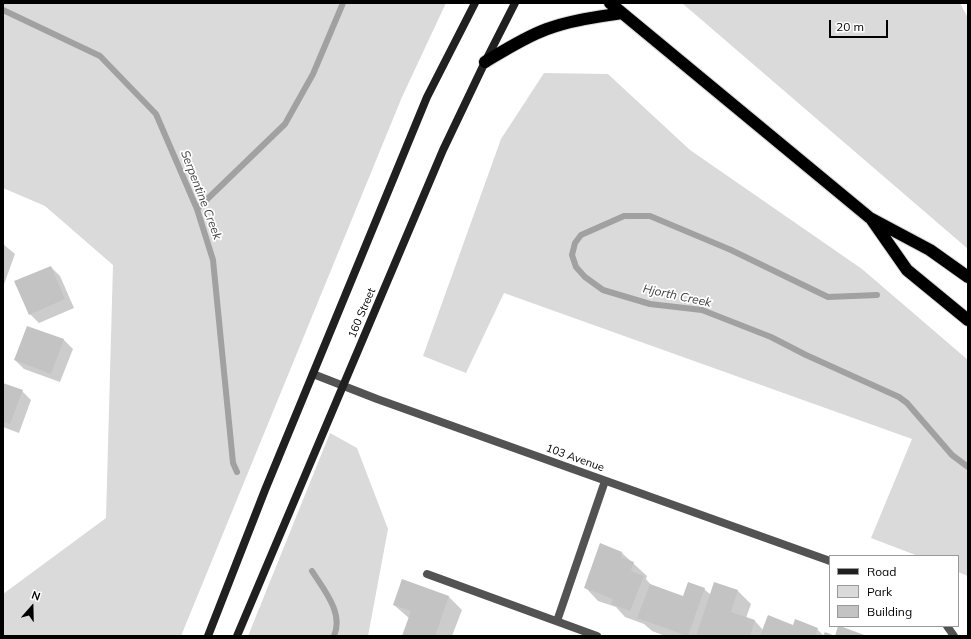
<!DOCTYPE html>
<style>
body{margin:0}
#map{position:relative;width:971px;height:639px;overflow:hidden;background:#fff;font-family:Mulish,sans-serif}
canvas{display:block}
.frame{position:absolute;inset:0;border:4px solid #000;pointer-events:none}
.legend{position:absolute;left:829px;top:555px;width:130px;height:72px;box-sizing:border-box;background:#fff;border:1px solid #999;margin:0;padding:5px 7px;list-style:none;font-size:12px;color:#000}
.legend li{display:flex;align-items:center;gap:8px;height:20px}
.legend b{width:20px;border:1px solid #999}
.north{position:absolute;left:12px;top:587px;width:40px;height:40px;-webkit-text-stroke:3px #fff;paint-order:stroke;rotate:20deg;font-size:11px;font-weight:700;line-height:16px;text-align:center;color:#000}
.north::after{content:'';display:block;margin:auto;width:14px;height:18px;background:#000;clip-path:polygon(50% 0,100% 100%,50% 72%,0 100%)}
.scale{position:absolute;left:829px;top:20px;width:59px;height:18px;box-sizing:border-box;border:2px solid #000;border-top:0;padding-left:5px;font-size:12px;line-height:14px;white-space:nowrap;color:#000;-webkit-text-stroke:3px #fff;paint-order:stroke}
</style>
<div id="map">
<canvas width="971" height="639"></canvas>
<div class="frame"></div>
<ul class="legend">
<li><b style="height:5px;background:#202020"></b>Road</li>
<li><b style="height:11px;background:#dadada"></b>Park</li>
<li><b style="height:11px;background:#c3c3c3"></b>Building</li>
</ul>
<div class="north">N</div>
<div class="scale">20 m</div>
</div>
<script>
const ctx = document.querySelector('canvas').getContext('2d');
ctx.lineJoin = 'round';
function fill(path, color) { ctx.fillStyle = color; ctx.fill(path, 'evenodd'); }
function stroke(path, color, width, dash) { ctx.strokeStyle = color; ctx.lineWidth = width; ctx.lineCap = dash ? 'butt' : 'round'; ctx.setLineDash(dash || []); ctx.stroke(path); }
function write(font, color, halo, rows, align = 'center') {
  ctx.font = font + ' Mulish,sans-serif'; ctx.lineWidth = 3.5; ctx.setLineDash([]); ctx.textBaseline = 'middle'; ctx.strokeStyle = halo; ctx.fillStyle = color; for (const [text, x, y, turn = 0] of rows) {
    ctx.save(); ctx.translate(x, y); ctx.rotate((+turn || 0) * Math.PI / 180); ctx.textAlign = isNaN(turn) ? turn : align; if (halo) ctx.strokeText(text, 0, 0); ctx.fillText(text, 0, 0); ctx.restore();
  }
}
const green = new Path2D(`
 M3 3H446L402 97 181 636H3V594L106 518 113 265 45 206 3 188Z
 M682 3H960L968 18V249Z
 M544 73 608 74 690 150 862 269 968 360V576L958 572V556H918L871 538 912 439 504 293 466 373 423 356 501 139Z
 M330 433 357 448 388 529 368 636H248Z`);
const shadow = new Path2D(`
 M3 244 15 254 3 287Z
 M51 267 60 276 74 308 39 323 30 314Z
 M27 327 64 340 73 349 60 382 24 369 15 360Z
 M3 384 22 391 31 400 19 433 3 427Z
 M601 545 622 553 647 576 646 579 652 586 683 597 704 589 711 595 715 583 738 591 751 604 746 618 755 621 763 630 793 626 817 629 824 636H665L652 631 644 624 625 617 616 607 598 601 585 587Z
 M448 596 462 610 452 636H403L410 619 394 605Z`);
const stream = new Path2D(`
 M3 10 100 56 156 114 197 209 213 260 233 463 237 472
 M197 209 285 124 313 74 343 3
 M877 295 828 297 731 250 650 216H624L581 235 575 243 572 255 576 267 585 277 603 290 650 304 702 310 771 337 806 355 899 397 907 403 952 455 968 467
 M312 571C324 590 344 613 334 636`);
const building = new Path2D(`
 M51 266 65 299 29 315 14 281Z
 M27 326 64 339 51 374 14 360Z
 M3 383 23 390 10 424 3 422Z
 M600 543 622 552 621 557 634 562 631 571 644 576 630 611 611 604 613 599 584 588Z
 M402 579 449 596 435 636H402L411 611 393 605Z
 M688 582 705 588 688 636 637 618 650 584 683 596Z
 M714 582 738 590 731 612 755 620 750 636H696Z
 M768 615 793 625 795 619 818 628 815 636H760Z
 M838 626H840L867 636H823L825 632 835 636Z`);
const lane = new Path2D(`
 M427 574 597 636
 M557 621 605 481`);
const street = new Path2D(`
 M313 374 377 399 830 561
 M947 626 954 636`);
const secondary = new Path2D(`
 M208 636 265 490 427 97 475 3
 M237 636 443 150 485 62 515 3`);
const highway = new Path2D(`
 M610 3 870 218 930 250 968 277
 M485 62C505 50 525 37 547 29 571 20 597 17 622 13
 M872 220 907 270 968 320`);
const streetNames = [
 ["160 Street",362,313,-67],
 ["103 Avenue",575,458,20]
];
const waterNames = [
 ["Serpentine Creek",201,195,69],
 ["Hjorth Creek",677,296,12]
];
fill(green, '#dadada');
fill(shadow, '#0003');
stroke(stream, '#a1a1a1', 6);
fill(building, '#c3c3c3');
stroke(highway, '#dbdbdb', 14);
stroke(lane, '#535353', 8);
stroke(street, '#535353', 8);
stroke(secondary, '#202020', 8);
stroke(highway, '#000', 12);
write('11px', '#000', '#fff', streetNames);
write('italic 12px', '#424242', '#fff', waterNames);
</script>
